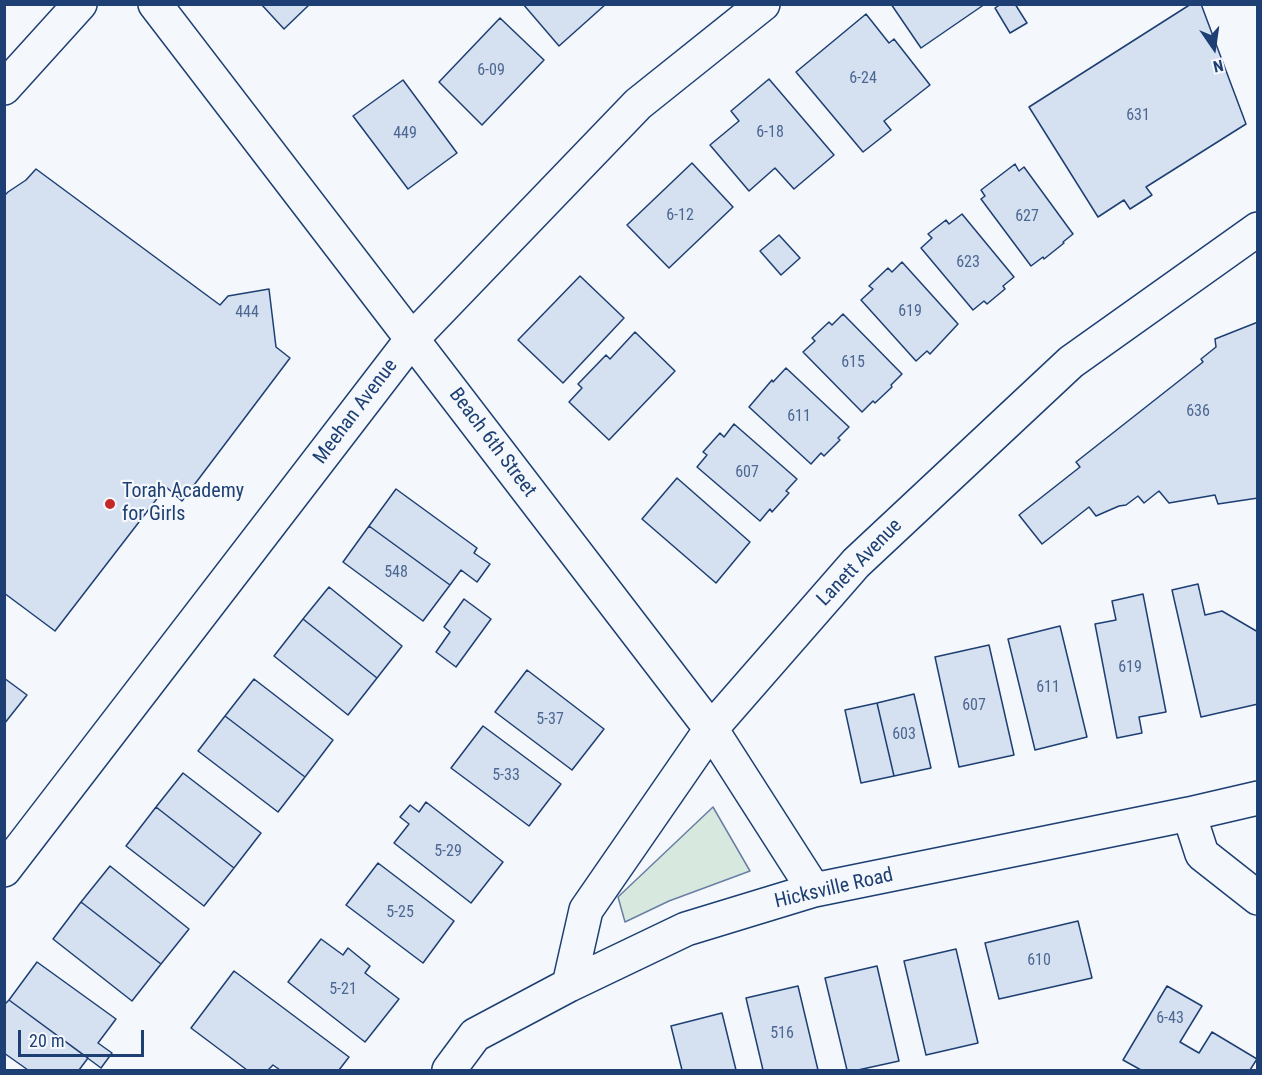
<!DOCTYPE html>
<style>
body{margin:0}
#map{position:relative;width:1262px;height:1075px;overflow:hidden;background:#f4f7fb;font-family:"Roboto Condensed",sans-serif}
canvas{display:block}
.frame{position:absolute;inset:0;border:6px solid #1d3f73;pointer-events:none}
.north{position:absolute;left:1184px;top:18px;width:60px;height:60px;-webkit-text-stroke:4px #f4f7fb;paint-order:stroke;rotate:167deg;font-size:16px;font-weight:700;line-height:24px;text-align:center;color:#1d3f73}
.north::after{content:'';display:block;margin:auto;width:21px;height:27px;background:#1d3f73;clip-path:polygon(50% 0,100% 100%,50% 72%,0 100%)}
.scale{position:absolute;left:18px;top:1030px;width:126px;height:27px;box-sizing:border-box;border:3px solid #1d3f73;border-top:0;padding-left:8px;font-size:18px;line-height:21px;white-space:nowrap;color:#1d3f73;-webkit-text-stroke:4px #f4f7fb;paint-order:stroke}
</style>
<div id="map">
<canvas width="1262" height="1075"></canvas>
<div class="frame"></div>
<div class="north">N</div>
<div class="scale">20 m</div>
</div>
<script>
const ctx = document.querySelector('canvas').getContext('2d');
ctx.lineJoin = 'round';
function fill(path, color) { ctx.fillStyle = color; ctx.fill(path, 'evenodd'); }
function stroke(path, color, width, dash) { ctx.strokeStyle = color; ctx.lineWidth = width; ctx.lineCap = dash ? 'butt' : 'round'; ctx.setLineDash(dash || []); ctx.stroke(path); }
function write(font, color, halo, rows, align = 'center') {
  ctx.font = font + ' "Roboto Condensed",sans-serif'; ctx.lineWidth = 4.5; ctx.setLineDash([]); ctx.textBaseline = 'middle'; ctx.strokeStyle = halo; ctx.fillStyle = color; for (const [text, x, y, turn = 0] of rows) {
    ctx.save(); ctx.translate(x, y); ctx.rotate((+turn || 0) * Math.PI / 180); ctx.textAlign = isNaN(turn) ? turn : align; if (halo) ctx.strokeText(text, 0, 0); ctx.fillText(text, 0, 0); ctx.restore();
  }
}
const green = new Path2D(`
 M713 807 750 871 669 901 625 922 618 897Z`);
const building = new Path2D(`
 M261 4H310L284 29Z
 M523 4H606L559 46Z
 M891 4H985L921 48Z
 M1001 4H1015L1027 23 1010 33 995 8Z
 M1191 4H1201L1246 124 1146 187 1152 195 1130 209 1124 200 1098 217 1029 107Z
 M866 14 889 43 894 39 930 85 884 121 891 130 863 152 796 72Z
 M500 18 544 60 482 125 439 82Z
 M769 79 834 155 794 189 775 168 749 191 710 145 739 121 731 111Z
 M403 80 457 153 408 189 353 116Z
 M692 163 733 207 669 268 627 225Z
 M1015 164 1019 171 1024 167 1073 234 1063 242 1064 243 1044 259 1043 257 1031 266 981 199 985 196 981 190Z
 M36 169 220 305 228 296 269 289 276 347 290 358 182 501 166 487 55 631 4 593V196L8 192 26 180Z
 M962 214 1014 277 1003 286 1005 289 987 304 984 301 973 310 921 248 932 238 928 234 946 220 949 224Z
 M779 235 800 258 781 275 760 251Z
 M902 262 958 324 930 354 927 351 916 361 861 300 873 289 869 286 888 268 892 272Z
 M580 276 624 318 563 383 518 340Z
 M843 314 902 374 891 385 892 387 875 403 873 401 862 412 803 352 815 341 812 338 829 322 832 325Z
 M1258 322V498L1218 504 1215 495 1169 503 1159 491 1144 503 1138 496 1126 505 1119 506 1096 516 1089 507 1042 544 1019 515 1080 467 1076 462 1203 362 1201 359 1216 347 1215 339Z
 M635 332 675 371 609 440 569 402 582 388 578 384 606 355 610 359Z
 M786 368 849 427 838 438 840 440 824 456 821 453 811 464 749 407 772 380 773 382Z
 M734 424 797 479 786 491 789 493 772 512 770 509 760 521 697 467 707 455 703 452 720 433 724 437Z
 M677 478 750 542 716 583 642 519Z
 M396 489 477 548 474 553 490 564 477 582 461 570 450 585 369 526Z
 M369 526 450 585 423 621 343 562Z
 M1198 584 1205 615 1222 611 1258 632V704L1201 717 1172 590Z
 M329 587 402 646 377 678 303 619Z
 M1143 594 1166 712 1139 717 1142 733 1117 738 1095 624 1116 620 1112 601Z
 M464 599 491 619 456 667 436 652 450 632 444 627Z
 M303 619 377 678 348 715 274 656Z
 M1060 626 1087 737 1035 750 1008 639Z
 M989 645 1014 755 959 767 935 657Z
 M527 670 604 729 572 770 495 712Z
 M4 678 27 695 4 724Z
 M254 679 333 740 305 777 225 716Z
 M914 694 931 768 894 776 877 703Z
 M877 703 894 776 861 783 845 710Z
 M225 716 305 777 278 812 198 751Z
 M483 726 561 784 529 826 451 768Z
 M183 773 261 833 234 868 156 807Z
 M426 802 503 862 471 903 394 843 409 824 400 817 410 805 419 812Z
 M156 807 234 868 204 906 126 846Z
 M378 863 454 921 423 963 346 905Z
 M110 866 189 929 161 964 81 902Z
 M81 902 161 964 132 1001 53 939Z
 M1078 921 1092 978 999 999 985 943Z
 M321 939 343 955 348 948 370 966 365 973 399 999 365 1042 288 982Z
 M956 949 978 1043 926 1055 904 961Z
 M37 962 116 1019 98 1043 112 1053 101 1068 9 1000Z
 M877 966 899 1061 858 1070H847L825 978Z
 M234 971 349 1057 339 1070H280L273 1065 268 1070H247L191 1028Z
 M798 986 818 1070H763L746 998Z
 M1167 986 1202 1006 1180 1042 1199 1053 1212 1032 1257 1059 1250 1070H1141L1123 1060Z
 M9 1000 88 1058 79 1070H28L4 1053V1005Z
 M722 1013 736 1070H682L671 1026Z`);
const street = new Path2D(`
 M155 4 711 729 814 890
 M4 88 80 4
 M1189 814 1202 854 1258 898
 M4 870 412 339 638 104 763 4
 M569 985 586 910 711 729 856 563 1071 362 1258 229
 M449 1070 475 1035 569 985 686 929 814 890 1189 814 1258 798`);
const markers = [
 [110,504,6,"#c62828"]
];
const numberNames = [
 ["6-09",491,71],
 ["6-24",863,79],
 ["631",1138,116],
 ["6-18",770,133],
 ["449",405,134],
 ["6-12",680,216],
 ["627",1027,217],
 ["623",968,263],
 ["619",910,312],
 ["444",247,313],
 ["615",853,363],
 ["636",1198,412],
 ["611",799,417],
 ["607",747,473],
 ["548",396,573],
 ["619",1130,668],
 ["611",1048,688],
 ["607",974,706],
 ["5-37",550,720],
 ["603",904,735],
 ["5-33",506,776],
 ["5-29",448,852],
 ["5-25",400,913],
 ["610",1039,961],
 ["5-21",343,990],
 ["6-43",1170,1019],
 ["516",782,1034]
];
const streetNames = [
 ["Meehan Avenue",356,412,-53],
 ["Beach 6th Street",492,443,53],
 ["Lanett Avenue",860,563,-46],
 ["Hicksville Road",834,889,-13]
];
const poiNames = [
 ["Torah Academy",122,492],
 ["for Girls",122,515]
];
fill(green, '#d7e8df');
stroke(green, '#687fa3', 1.5);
fill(building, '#d5e0f0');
stroke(building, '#1d3f73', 1.5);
stroke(street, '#1d3f73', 36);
stroke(street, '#f4f7fb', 33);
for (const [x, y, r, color] of markers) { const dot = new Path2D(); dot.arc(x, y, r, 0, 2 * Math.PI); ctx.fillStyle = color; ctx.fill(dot); stroke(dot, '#f4f7fb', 2); }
write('16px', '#4b6792', null, numberNames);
write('20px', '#1d3f73', '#f4f7fb', streetNames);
write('20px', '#1d3f73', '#f4f7fb', poiNames, 'left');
</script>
